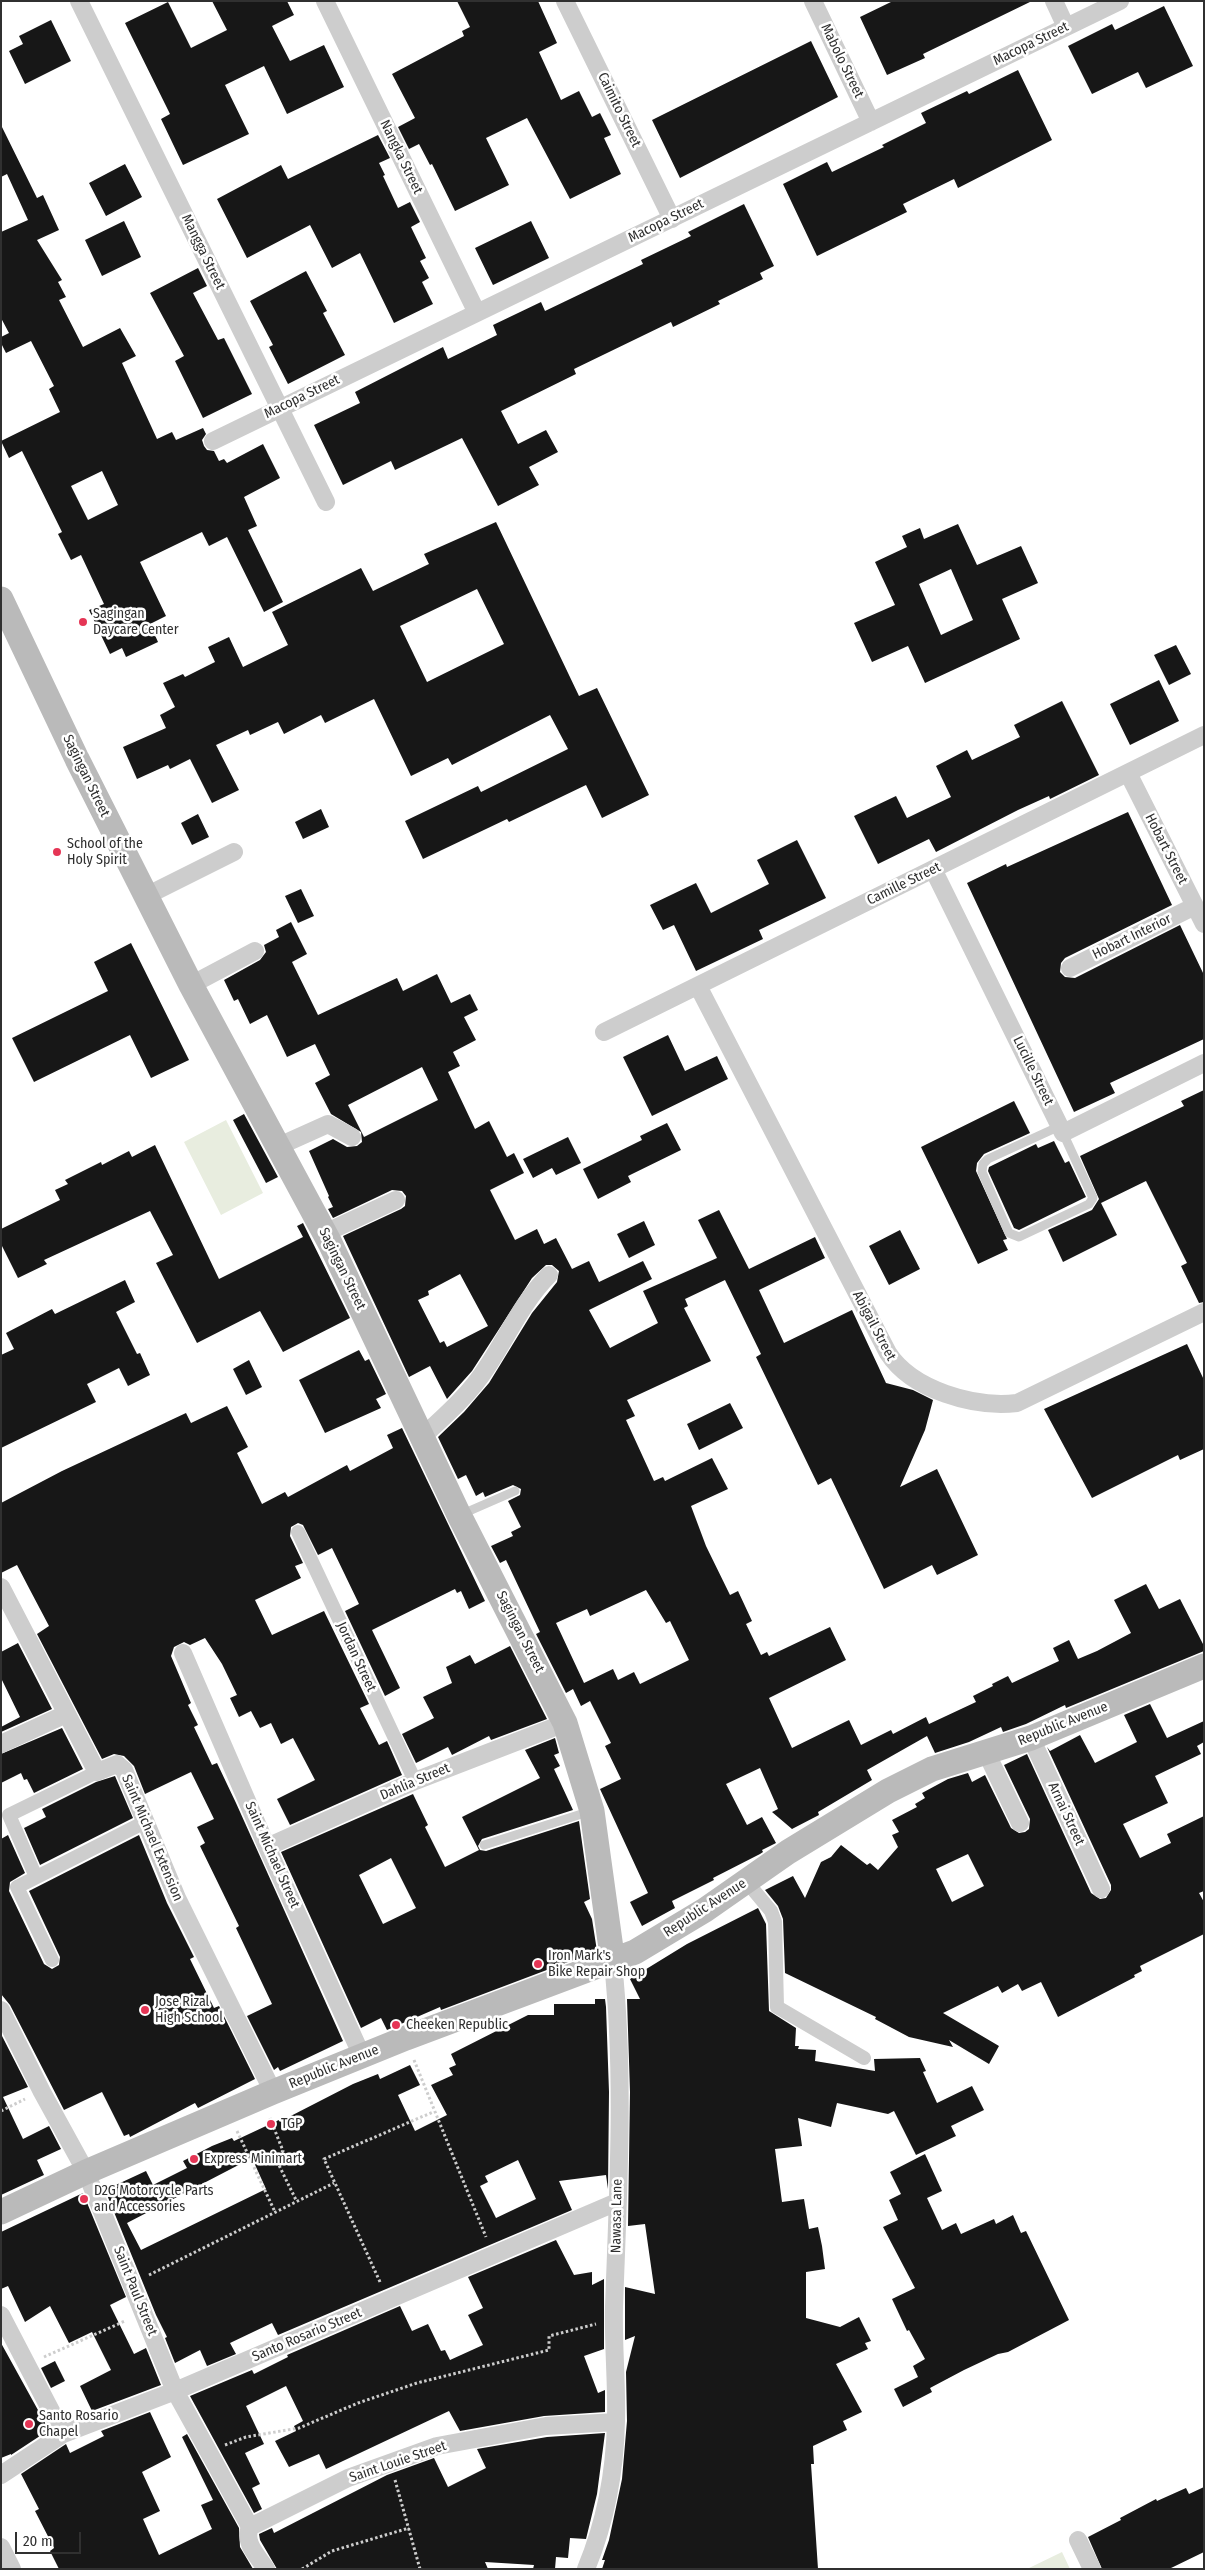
<!DOCTYPE html>
<style>
body{margin:0}
#map{position:relative;width:1205px;height:2570px;overflow:hidden;background:#fff;font-family:"Fira Sans Condensed",sans-serif}
canvas{display:block}
.frame{position:absolute;inset:0;border:2px solid #303030;pointer-events:none}
.scale{position:absolute;left:15px;top:2532px;width:66px;height:22px;box-sizing:border-box;border:2px solid #303030;border-top:0;padding-left:6px;font-size:15px;line-height:18px;white-space:nowrap;color:#303030;-webkit-text-stroke:4px #fff;paint-order:stroke}
</style>
<div id="map">
<canvas width="1205" height="2570"></canvas>
<div class="frame"></div>
<div class="scale">20 m</div>
</div>
<script>
const ctx = document.querySelector('canvas').getContext('2d');
ctx.lineJoin = 'round';
function fill(path, color) { ctx.fillStyle = color; ctx.fill(path, 'evenodd'); }
function stroke(path, color, width, dash) { ctx.strokeStyle = color; ctx.lineWidth = width; ctx.lineCap = dash ? 'butt' : 'round'; ctx.setLineDash(dash || []); ctx.stroke(path); }
function write(font, color, halo, rows, align = 'center') {
  ctx.font = font + ' "Fira Sans Condensed",sans-serif'; ctx.lineWidth = 5; ctx.setLineDash([]); ctx.textBaseline = 'middle'; ctx.strokeStyle = halo; ctx.fillStyle = color; for (const [text, x, y, turn = 0] of rows) {
    ctx.save(); ctx.translate(x, y); ctx.rotate((+turn || 0) * Math.PI / 180); ctx.textAlign = isNaN(turn) ? turn : align; if (halo) ctx.strokeText(text, 0, 0); ctx.fillText(text, 0, 0); ctx.restore();
  }
}
const green = new Path2D(`
 M226 1120 263 1193 221 1215 184 1142Z
 M1062 2552 1070 2569H1027Z`);
const building = new Path2D(`
 M212 1H287L294 15 272 26 290 61 324 45 344 87 287 114 264 66 225 85 249 134 183 165 161 119 170 114 125 23 168 2 191 48 227 30Z
 M457 1H538L557 43 539 52 561 100 579 91 592 117 600 113 611 135 604 138 621 174 570 199 527 118 486 138 509 185 455 211 432 164 430 165 419 144 409 149 398 127 415 118 392 74 464 36 462 31 470 27Z
 M893 1H1032L923 54 925 58 887 75 860 17Z
 M1164 6 1193 66 1146 88 1138 72 1092 94 1068 46 1112 24 1115 30Z
 M51 20 71 61 25 84 9 51 23 44 19 36Z
 M811 41 838 97 680 178 652 120Z
 M1018 70 1052 140 958 188 954 179 903 204 907 212 817 256 783 184 827 162 832 172 884 147 882 145 926 123 921 113 967 91 969 94Z
 M1 125 37 198 43 195 59 230 37 240 62 280 58 282 66 297 59 300 83 347 120 328 136 356 122 363 157 439 172 432 176 440 203 428 206 434 202 440 204 446 207 450 214 451 219 461 224 459 227 463 263 444 280 478 244 497 257 526 248 530 283 602 264 612 227 537 209 546 202 532 140 562 166 616 150 624 158 642 126 657 122 648 110 654 89 610 104 604 81 555 71 560 58 534 62 532 22 451 9 458 1 441 60 412 49 389 54 386 31 341 6 353 1 343V337L9 333 1 318V232L28 220 7 174 1 177ZM102 471 118 505 88 520 71 486Z
 M378 135 390 158 379 163 385 175 383 176 398 208 410 202 420 222 411 227 426 258 420 261 429 278 422 282 433 304 394 323 360 253 332 268 310 225 247 258 217 199 281 165 288 179Z
 M125 164 142 197 106 216 89 183Z
 M744 204 774 266 760 273 763 279 718 301 720 304 673 327 671 322 574 369 576 374 501 411 518 444 546 430 558 452 529 467 539 485 498 506 462 438 395 470 391 461 343 485 314 425 360 403 355 392 443 347 448 359 497 335 493 325 541 302 545 311 643 264 641 260 691 236 688 232Z
 M124 221 141 257 102 276 85 240Z
 M531 221 549 258 493 285 475 248Z
 M198 268 207 286 193 293 218 340 224 338 252 394 203 418 175 361 184 356 150 293Z
 M306 271 327 311 323 313 345 355 288 384 269 347 273 345 250 301Z
 M496 522 579 696 597 688 649 795 602 818 586 785 509 822 507 819 423 859 405 821 478 786 481 792 568 749 550 715 452 765 448 758 411 776 374 699 325 723 321 715 284 734 278 722 250 735 248 730 216 745 239 790 212 803 190 759 170 769 168 765 137 779 123 747 166 728 160 715 175 707 163 683 183 674 185 677 215 662 208 647 229 637 243 667 288 645 272 612 361 568 373 591 429 564 424 554ZM477 589 504 644 427 682 400 626Z
 M958 524 977 565 1021 546 1038 583 1002 599 1020 639 925 683 908 646 872 662 854 623 895 605 875 562 907 547 902 536 920 528 924 539ZM951 569 973 620 941 635 919 584Z
 M1176 645 1191 674 1169 685 1154 655Z
 M1159 680 1179 721 1130 745 1110 704Z
 M1062 701 1099 775 1050 799 1049 796 1018 810 936 852 929 839 878 864 854 816 896 796 907 818 951 797 936 766 967 750 972 760 1020 737 1014 725Z
 M321 809 329 827 303 839 295 822Z
 M1128 812 1172 905 1065 958 1061 963 1060 972 1065 977 1075 978 1180 925 1204 975V1039L1110 1083 1115 1093 1074 1112 967 883 1006 864 1007 867Z
 M198 814 209 837 192 845 181 823Z
 M797 840 826 898 759 930 763 939 696 971 674 925 663 930 650 905 696 883 711 913 769 884 757 860Z
 M301 889 314 916 298 923 285 896Z
 M291 922 307 954 292 962 318 1015 397 978 403 991 437 974 451 1003 470 994 478 1010 464 1017 476 1040 453 1052 460 1066 448 1072 475 1129 489 1121 507 1157 514 1153 524 1173 490 1190 515 1240 537 1229 544 1244 556 1238 572 1269 589 1261 599 1282 643 1261 652 1279 589 1310 610 1348 658 1323 643 1291 717 1258 698 1220 719 1210 749 1269 815 1237 825 1258 759 1290 784 1343 852 1310 886 1383 913 1390 933 1400 925 1430 900 1487 937 1469 978 1555 937 1575 932 1565 884 1589 831 1478 818 1485 756 1357 761 1354 725 1280 685 1299 688 1306 684 1308 711 1361 627 1400 635 1416 626 1420 654 1481 663 1477 665 1481 712 1458 728 1489 691 1506 706 1546 730 1595 738 1591 752 1621 746 1624 761 1655 767 1652 769 1656 830 1627 846 1660 769 1698 792 1748 849 1720 861 1745 891 1730 893 1734 926 1717 929 1724 976 1702 973 1696 993 1686 992 1684 1008 1676 1012 1683 1059 1661 1053 1648 1069 1640 1078 1659 1097 1651 1131 1633 1114 1600 1146 1584 1159 1609 1180 1599 1204 1646V1651L1066 1708 1065 1705 1026 1724 1003 1732 1001 1727 969 1742 935 1753 927 1736 867 1770 872 1780 818 1812 819 1815 792 1829 772 1812 778 1809 760 1768 726 1784 747 1825 762 1817 776 1843 762 1850 763 1852 760 1854 713 1878 714 1880 672 1901 675 1908 642 1926 630 1902 648 1893 600 1789 621 1779 605 1746 611 1743 590 1701 581 1706 573 1689 566 1693 536 1634 540 1632 506 1560 500 1563 491 1546 513 1536 511 1532 521 1527 508 1501 520 1495 521 1489 513 1485 485 1497 483 1492 476 1496 466 1475 458 1479 438 1437 464 1412 489 1383 532 1313 557 1282 559 1271 552 1265H546L532 1278 472 1371 447 1399 430 1366 409 1377 343 1236 401 1209 405 1206 406 1196 402 1191 392 1190 333 1218 328 1209 333 1207 328 1197 329 1196 309 1151 333 1139 347 1147 357 1146 362 1142 361 1132 331 1114 315 1083 330 1075 315 1044 287 1057 267 1015 250 1024 238 999 234 1001 224 980 260 960 266 952 264 945 279 937 276 930ZM422 1067 438 1100 364 1137 348 1105ZM460 1274 488 1326 447 1347 444 1341 440 1343 418 1300 429 1295 428 1291ZM646 1590 666 1623 670 1621 689 1660 640 1684 634 1672 618 1680 613 1669 584 1683 556 1623 587 1609 590 1616Z
 M131 943 189 1060 151 1078 130 1035 34 1082 12 1038 108 991 94 962Z
 M668 1035 685 1071 717 1056 728 1079 652 1116 623 1057Z
 M1204 1090V1302L1199 1303 1181 1266 1187 1263 1146 1181 1101 1203 1117 1235 1063 1262 1048 1230 1092 1210 1099 1199 1080 1156 1184 1106 1181 1101Z
 M1014 1101 1030 1133 984 1154 977 1163 976 1171 1007 1239 1003 1240 1008 1250 978 1264 921 1147Z
 M244 1114 278 1177 266 1183 233 1120Z
 M667 1123 681 1150 628 1176 631 1182 598 1199 583 1169 642 1140 640 1136Z
 M568 1137 581 1163 556 1175 552 1168 533 1178 523 1159Z
 M1054 1141 1065 1163 1069 1161 1086 1197 1019 1230 1014 1228 988 1171 989 1167 1036 1144 1038 1148Z
 M155 1145 219 1279 303 1237 297 1226 303 1223 350 1318 283 1352 260 1311 197 1343 156 1263 173 1255 150 1211 44 1260 47 1264 18 1278 1 1244V1229L60 1200 55 1190 68 1184 65 1180 101 1162 102 1165 129 1151 132 1157Z
 M644 1221 655 1245 629 1258 617 1234Z
 M900 1230 920 1269 889 1285 869 1246Z
 M125 1280 135 1302 116 1312 137 1354 140 1353 150 1375 128 1386 119 1368 87 1384 96 1402 1 1448V1355L14 1349 6 1333 52 1309 55 1314Z
 M1187 1344 1204 1380V1449L1180 1460 1178 1455 1092 1498 1044 1409Z
 M359 1350 365 1361 369 1359 386 1394 376 1399 381 1408 325 1433 299 1380Z
 M249 1360 262 1387 246 1395 233 1369Z
 M730 1403 743 1428 699 1450 687 1424Z
 M227 1406 248 1447 237 1453 262 1504 285 1492 288 1497 347 1465 350 1471 393 1448 387 1435 402 1428 485 1601 469 1609 461 1591 457 1593 455 1589 372 1630 400 1688 385 1696 345 1611 359 1604 332 1548 318 1555 303 1525 298 1523 291 1527 290 1536 303 1563 295 1566 301 1578 255 1600 272 1635 324 1611 369 1704 360 1708 379 1745 387 1741 402 1775 290 1825 277 1799 315 1780 293 1738 281 1744 271 1723 260 1728 251 1711 239 1717 230 1698 237 1695 222 1664 205 1638 190 1645 184 1642 174 1647 171 1656 191 1703 188 1705 198 1725 194 1727 212 1765 217 1763 236 1803 343 2041 280 2071 278 2067 274 2070 247 2016 272 2004 236 1928 239 1926 200 1846 205 1843 197 1827 214 1819 191 1772 145 1794 134 1766 124 1756 114 1754 102 1759 37 1634 49 1626 30 1590 17 1565 1 1573V1503L62 1471 186 1413 191 1423Z
 M18 1643 52 1709 1 1732V1727L20 1717 1 1678V1652Z
 M510 1646 547 1719 491 1740 489 1736 452 1755 448 1747 416 1763 402 1734 434 1718 423 1697 452 1683 446 1667 470 1655 475 1664Z
 M1150 1704 1167 1738 1204 1721V1742L1197 1746 1201 1754 1155 1776 1168 1803 1123 1824 1140 1858 1171 1843 1167 1834 1204 1816V1891L1199 1893 1204 1902V1934L1140 1966 1142 1971 1134 1975 1135 1977 1058 2017 1041 1982 1022 1991 1018 1984 1002 1993 998 1986 943 2013 999 2046 989 2064 949 2040 953 2047 909 2037 875 2019 876 2017 785 1973 783 1919 778 1906 765 1890 793 1876 805 1898 821 1862 831 1857 841 1845 867 1865 870 1863 878 1870 898 1847 892 1835 899 1832 892 1820 917 1807 915 1804 925 1798 922 1793 948 1779 968 1773 972 1782 985 1775 1011 1828 1019 1833 1025 1832 1029 1829 1030 1819 1004 1765 1027 1754 1091 1893 1100 1899 1106 1898 1111 1890V1885L1047 1747 1050 1751 1080 1735 1095 1763 1137 1742 1124 1715ZM968 1854 984 1886 952 1902 936 1869Z
 M62 1728 83 1769 34 1793 27 1779 24 1780 21 1773 1 1783V1754Z
 M555 1738 559 1753 554 1755 560 1766 554 1769 573 1810 482 1839 478 1846 480 1850 486 1851 579 1821 590 1899 584 1902 592 1919 597 1951 441 2010 440 2007 387 2030 381 2018 361 2028 281 1852 413 1794 428 1825 425 1827 445 1867 479 1850 462 1817 540 1778 525 1750ZM391 1858 416 1908 383 1924 359 1875Z
 M115 1776 133 1818 40 1865 24 1828 46 1817 42 1809 96 1782Z
 M8 1835 25 1873 10 1882 9 1891 44 1964 52 1969 59 1965 60 1957 29 1891 139 1835 167 1903 194 1957 190 1959 214 2008 219 2006 255 2079 198 2108 195 2103 130 2137 129 2134 124 2136 102 2092 64 2110 10 2005 1 1994V1839Z
 M758 1908 766 1924 769 2011 796 2028 795 2046H799L798 2049 816 2050 815 2061 875 2071 874 2059 920 2058 926 2071 923 2072 937 2103 972 2086 984 2110 951 2126 956 2136 916 2155 894 2111 888 2114 837 2103 831 2127 798 2118 802 2146 775 2149 782 2202 804 2199 809 2229 818 2227 822 2246 825 2269 806 2272V2318L840 2327 859 2317 871 2341 865 2343 868 2349 836 2364 862 2412 843 2421 847 2430 813 2446 814 2464H811L818 2569H602L605 2560H602L609 2540 622 2479 627 2421 626 2372 635 2336 625 2340V2287L655 2294 645 2224 628 2226 630 2092 627 1999H640L630 1979 687 1944Z
 M595 1999H605L606 2007 609 2092 608 2189 606 2175 559 2181 572 2210 278 2335 272 2323 230 2343 236 2354 207 2366 200 2350 175 2363 165 2338 167 2337 156 2315 105 2190 146 2171 153 2185 187 2168 183 2161 212 2146 232 2138 234 2141 281 2119V2121L353 2084 378 2074 380 2079 410 2065 420 2085 398 2095 415 2131 447 2115 431 2085 453 2075 449 2068 456 2065 451 2054 528 2015H554V2004H595ZM252 2158 266 2189 141 2250 127 2223ZM518 2160 536 2199 496 2218 480 2186 488 2182 485 2176Z
 M1 2034 28 2087 3 2097 23 2139 49 2126 61 2149 37 2160 44 2175 1 2195Z
 M925 2154 942 2191 927 2198 942 2230 956 2223 961 2234 994 2219 996 2224 1013 2215 1021 2233 1026 2231 1069 2320 1008 2352 998 2354 964 2370 930 2388 932 2392 903 2407 894 2389 918 2377 913 2366 925 2359 909 2330 907 2331 892 2299 915 2288 883 2227 898 2220 889 2200 901 2194 890 2172Z
 M83 2193 126 2297 110 2305 134 2354 146 2348 161 2385 92 2411 80 2386 111 2370 92 2332 69 2343 50 2306 25 2322 8 2286 1 2289V2232Z
 M556 2240 574 2275 592 2272V2285L604 2279V2349L584 2356 598 2393 605 2390V2412L544 2416 460 2431 449 2411 326 2469 319 2454 289 2467 275 2441 296 2431 294 2426 303 2421 286 2386 246 2406 264 2444 245 2453 260 2484 252 2488 262 2509 254 2513 190 2396 252 2370 254 2374 288 2357 287 2355 400 2306 412 2331 428 2324 441 2351 445 2350 450 2360 483 2345 468 2315 483 2308 468 2277Z
 M1 2343 49 2430 11 2455V2454L1 2458Z
 M55 2361 65 2381 51 2388 41 2368Z
 M150 2412 171 2457 142 2472 160 2511 143 2519 159 2555 212 2529 201 2505 213 2500 182 2437 187 2434 239 2528 240 2547 253 2569H59L50 2551 54 2548 35 2511 39 2509 21 2474 66 2444 70 2453 104 2436 101 2431Z
 M605 2433 597 2494 586 2539 570 2538 568 2558 556 2557 555 2569H533L534 2565 485 2562 488 2569H277L260 2540 259 2534 272 2528 274 2533 387 2475 434 2458 448 2487 486 2468 477 2449 547 2437Z
 M1204 2487V2552L1169 2569H1102L1088 2537 1121 2520 1120 2518 1156 2499 1157 2501 1186 2488 1189 2494Z`);
const path = new Path2D(`
 M414 2060 486 2237
 M1 2111 25 2099
 M270 2118 283 2151 275 2157 296 2200
 M237 2131 275 2212
 M149 2275 334 2183
 M380 2282 324 2159 433 2112
 M44 2357 125 2321
 M225 2445 246 2437 299 2428 358 2403 417 2383 549 2350V2336L596 2324
 M395 2480 420 2569
 M302 2569 332 2551 409 2528`);
const service = new Path2D(`
 M1060 1126 988 1159 983 1164 982 1172 1009 1233 1019 1237 1089 1204 1093 1198 1063 1133
 M460 1515 515 1491
 M484 1845 591 1811`);
const pedestrian = new Path2D(`
 M298 1532 415 1781
 M36 1877 9 1815 97 1772
 M746 1881 771 1911 775 1922 777 2007 864 2058
 M52 1960 17 1887 145 1822`);
const minor = new Path2D(`
 M79 1 326 502
 M325 1 477 313
 M565 1 672 219
 M813 1 871 122
 M1054 1 1066 27
 M213 441 1120 1
 M1128 773 1204 924
 M933 869 1063 1133 1204 1063
 M146 896 234 852
 M1070 968 1195 906
 M191 985 255 951
 M698 986 888 1353C912 1390 974 1408 1017 1403L1204 1312
 M604 1032 1204 735
 M279 1146 328 1124 352 1137
 M325 1233 396 1200
 M422 1437C445 1416 470 1394 487 1367 507 1337 523 1301 549 1275
 M1 1587 97 1772 117 1764 124 1770 177 1898 273 2092
 M183 1653 267 1847 362 2056
 M1031 1738 1101 1889
 M1 1744 66 1714
 M986 1752 1020 1823
 M267 1847 415 1781 565 1723
 M1 2010 42 2092 86 2172 175 2391 250 2527C243 2543 258 2556 266 2569
 M1 2315 63 2434
 M1 2475 63 2434 175 2391 617 2202
 M250 2527 348 2478 437 2446 546 2426 616 2422
 M1078 2540 1092 2569
 M1 2547 12 2569
 M586 2569C605 2523 615 2471 616 2421 617 2383 613 2345 614 2307 618 2193 625 2077 613 1963`);
const secondary = new Path2D(`
 M1 599 77 759 191 985 330 1243 459 1515 565 1723 592 1811 613 1963
 M1 2212 86 2172 273 2092 406 2038 635 1952 705 1910 788 1852 888 1791 932 1769 1031 1738 1204 1666`);
const markers = [
 [83,622,5,"#e53555"],
 [57,852,5,"#e53555"],
 [538,1964,5,"#e53555"],
 [145,2010,5,"#e53555"],
 [396,2025,5,"#e53555"],
 [271,2124,5,"#e53555"],
 [194,2159,5,"#e53555"],
 [84,2199,5,"#e53555"],
 [29,2424,5,"#e53555"]
];
const streetNames = [
 ["Macopa Street",1031,44,-26],
 ["Mabolo Street",842,61,64],
 ["Caimito Street",619,110,64],
 ["Nangka Street",401,157,64],
 ["Macopa Street",666,221,-26],
 ["Mangga Street",203,252,64],
 ["Macopa Street",302,397,-26],
 ["Sagingan Street",86,776,64],
 ["Hobart Street",1166,849,63],
 ["Camille Street",904,884,-26],
 ["Hobart Interior",1132,937,-26],
 ["Lucille Street",1033,1071,64],
 ["Sagingan Street",342,1269,64],
 ["Abigail Street",874,1326,62],
 ["Sagingan Street",520,1632,63],
 ["Jordan Street",356,1657,65],
 ["Republic Avenue",1063,1724,-22],
 ["Dahlia Street",415,1782,-23],
 ["Arnai Street",1066,1814,65],
 ["Saint Michael Extension",152,1838,67],
 ["Saint Michael Street",272,1855,66],
 ["Republic Avenue",705,1908,-33],
 ["Republic Avenue",334,2067,-22],
 ["Nawasa Lane",617,2216,-89],
 ["Saint Paul Street",135,2291,68],
 ["Santo Rosario Street",307,2335,-23],
 ["Saint Louie Street",398,2462,-19]
];
const poiNames = [
 ["Sagingan",93,614],
 ["Daycare Center",93,630],
 ["School of the",67,844],
 ["Holy Spirit",67,860],
 ["Iron Mark's",548,1956],
 ["Bike Repair Shop",548,1972],
 ["Jose Rizal",155,2002],
 ["High School",155,2018],
 ["Cheeken Republic",406,2025],
 ["TGP",281,2124],
 ["Express Minimart",204,2159],
 ["D2G Motorcycle Parts",94,2191],
 ["and Accessories",94,2207],
 ["Santo Rosario",39,2416],
 ["Chapel",39,2432]
];
fill(green, '#e8eddf');
fill(building, '#171717');
stroke(path, '#cdcdcd', 3, [2.5, 2.5]);
stroke(service, '#cdcdcd', 9);
stroke(pedestrian, '#cdcdcd', 14);
stroke(minor, '#cdcdcd', 18);
stroke(secondary, '#bababa', 25);
for (const [x, y, r, color] of markers) { const dot = new Path2D(); dot.arc(x, y, r, 0, 2 * Math.PI); ctx.fillStyle = color; ctx.fill(dot); stroke(dot, '#fff', 2); }
write('14px', '#303030', '#fff', streetNames);
write('14px', '#303030', '#fff', poiNames, 'left');
</script>
